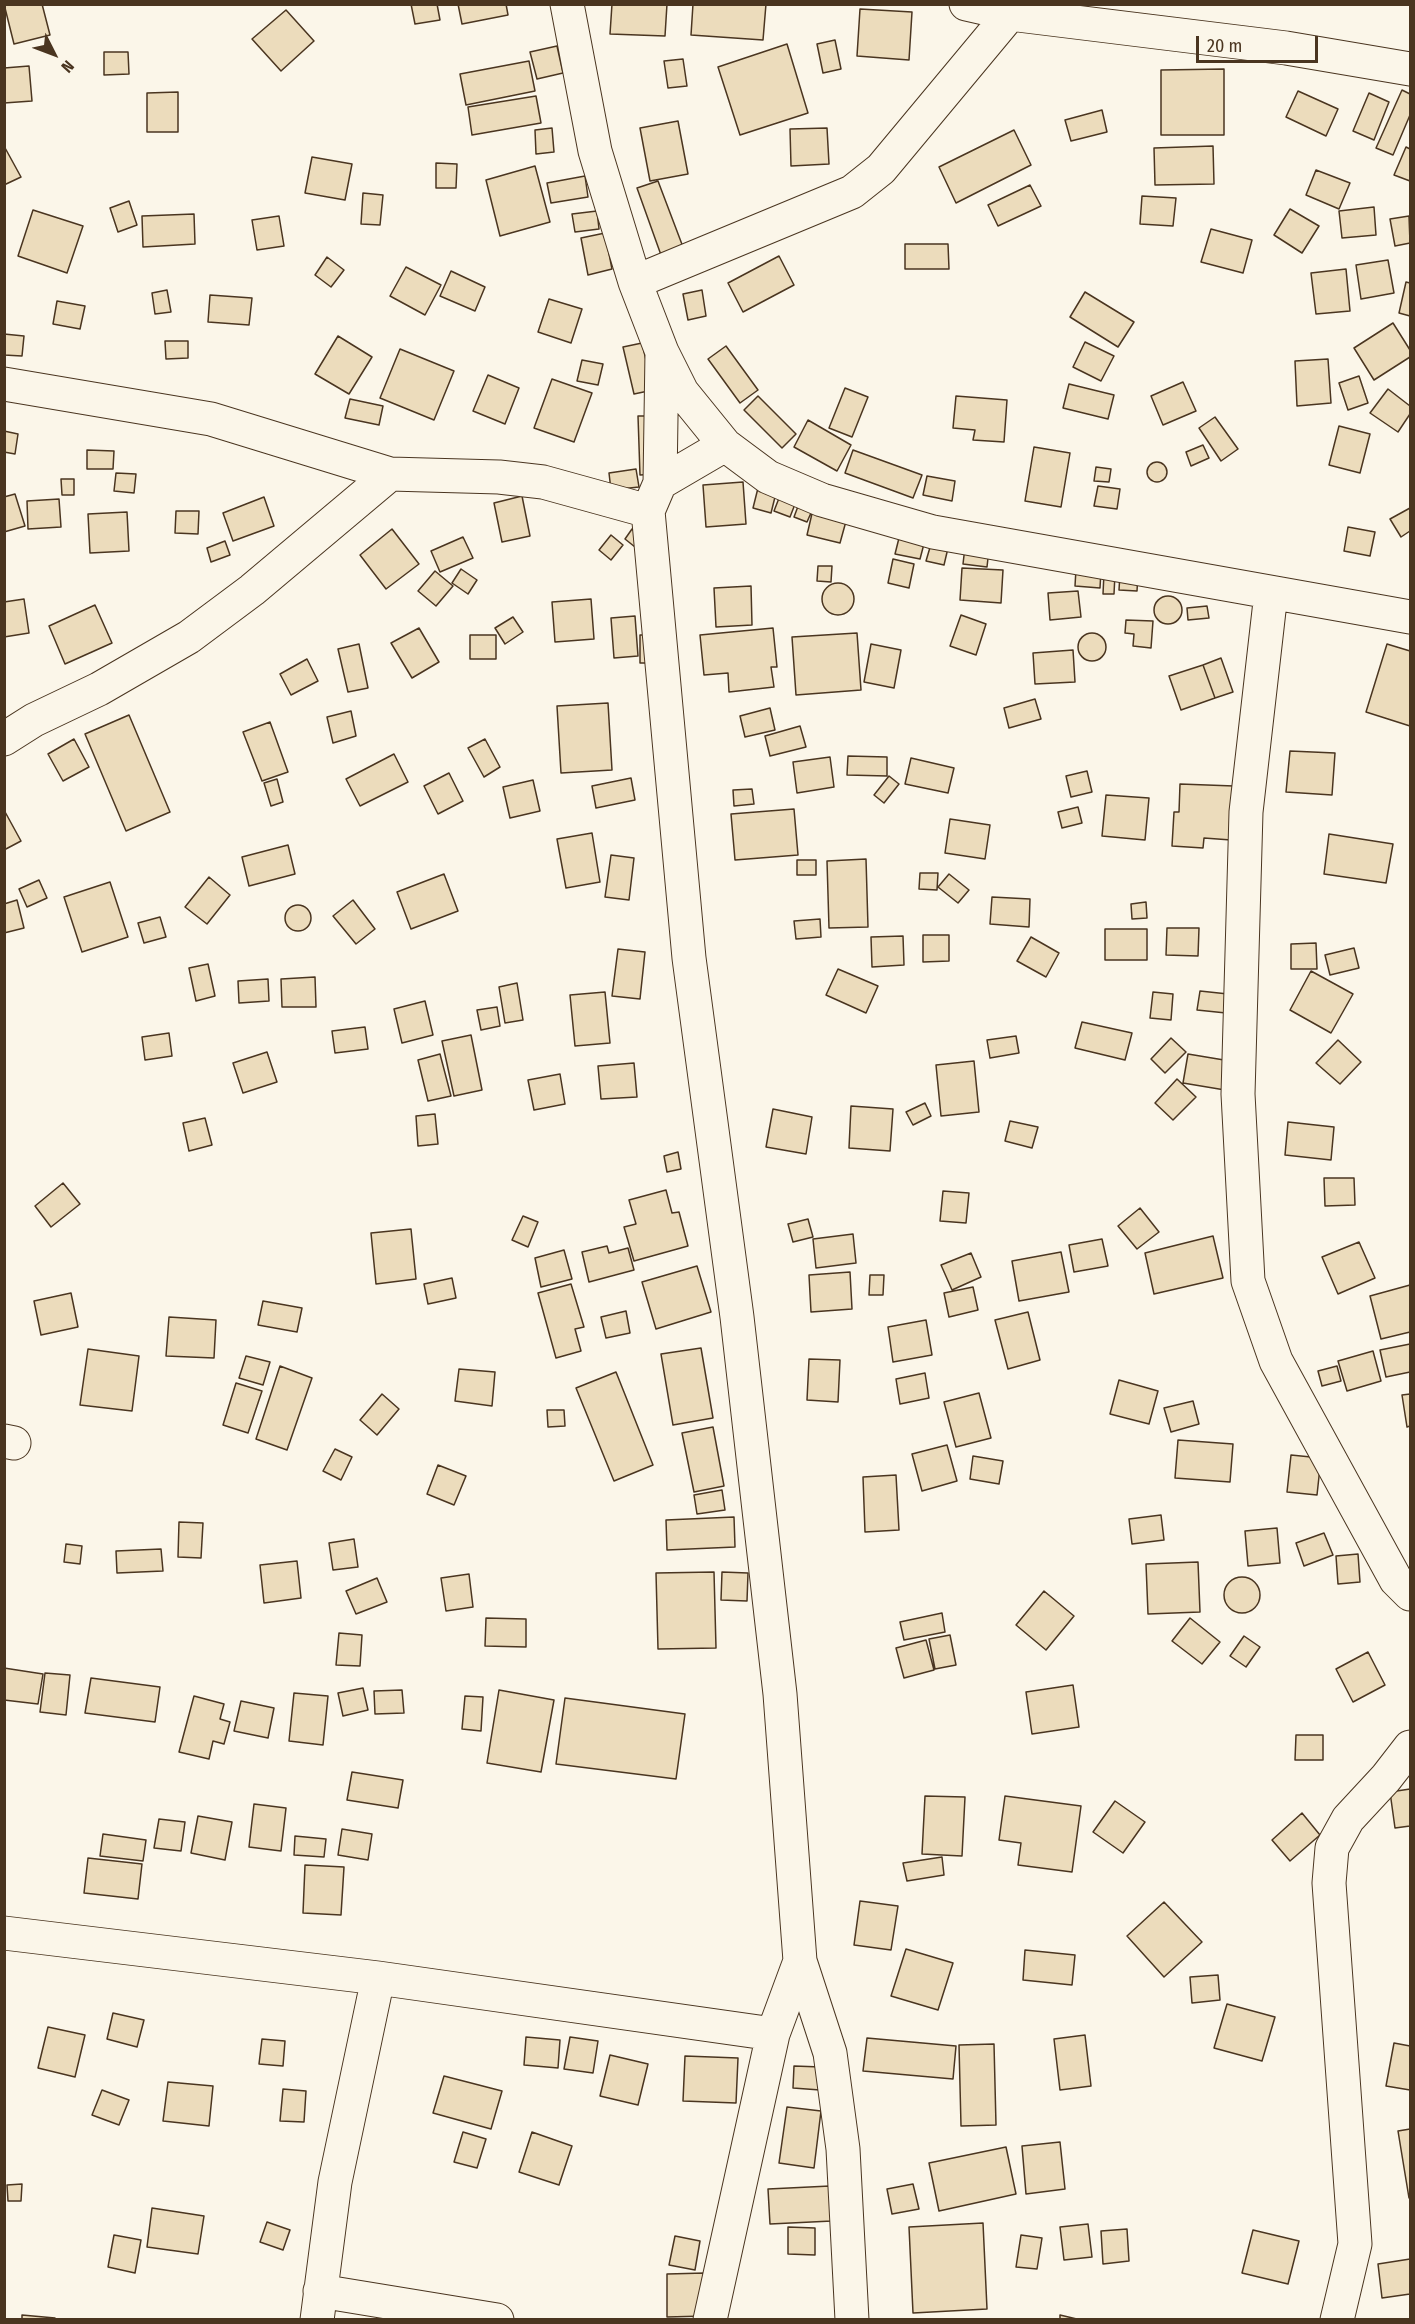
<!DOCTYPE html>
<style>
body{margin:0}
#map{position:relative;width:1415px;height:2324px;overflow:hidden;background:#fbf6e9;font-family:"Fira Sans Condensed",sans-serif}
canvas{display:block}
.frame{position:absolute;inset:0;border:6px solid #4a3520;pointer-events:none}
.north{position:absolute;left:24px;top:24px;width:60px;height:60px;-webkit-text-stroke:4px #fbf6e9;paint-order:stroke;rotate:132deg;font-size:16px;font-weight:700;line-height:24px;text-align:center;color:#4a3520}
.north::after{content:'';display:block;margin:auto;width:21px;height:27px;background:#4a3520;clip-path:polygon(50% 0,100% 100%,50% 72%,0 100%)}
.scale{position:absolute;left:1196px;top:36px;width:122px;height:27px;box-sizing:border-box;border:3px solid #4a3520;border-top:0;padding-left:8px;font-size:18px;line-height:21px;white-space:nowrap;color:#4a3520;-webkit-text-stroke:4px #fbf6e9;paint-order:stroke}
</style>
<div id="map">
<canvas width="1415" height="2324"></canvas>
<div class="frame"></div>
<div class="north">N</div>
<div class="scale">20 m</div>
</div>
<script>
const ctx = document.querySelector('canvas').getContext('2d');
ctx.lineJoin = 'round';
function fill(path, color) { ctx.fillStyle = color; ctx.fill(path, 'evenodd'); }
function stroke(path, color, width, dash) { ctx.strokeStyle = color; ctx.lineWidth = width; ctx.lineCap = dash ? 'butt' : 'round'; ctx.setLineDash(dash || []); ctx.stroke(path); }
const building = new Path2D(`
 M4 4H42L50 35 14 44Z
 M411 4H437L440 20 415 24Z
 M458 4H506L508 15 462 24Z
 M612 4H667L665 36 610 34Z
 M693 4H766L763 40 691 35Z
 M860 9 912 12 909 60 857 56Z
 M286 10 314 41 281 71 252 39Z
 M835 40 841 69 823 73 817 44Z
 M787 44 808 113 740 135 718 67Z
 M557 46 563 73 537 79 530 52Z
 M104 52H128L129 74 104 75Z
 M683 59 687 86 668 88 664 61Z
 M529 61 535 91 466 105 460 74Z
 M29 66 32 101 4 103V68Z
 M1224 69V135H1161V70Z
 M1402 90 1410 94V115L1393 155 1376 148Z
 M1298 91 1338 109 1326 136 1286 117Z
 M178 92V132H147V93Z
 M1369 93 1389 102 1374 140 1353 131Z
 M536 96 541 123 472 135 468 107Z
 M1102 110 1107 132 1071 141 1065 120Z
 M678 121 688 174 650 181 640 128Z
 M552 128 554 152 536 154 535 130Z
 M827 128 829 164 791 166 790 129Z
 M1014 130 1031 165 956 203 939 167Z
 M4 146 21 177 4 185Z
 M1213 146 1214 184 1155 185 1154 148Z
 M1406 147 1410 149V181L1394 175Z
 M312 157 352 164 345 200 305 193Z
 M436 163 457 164 456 188H436Z
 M535 166 550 222 500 236 486 180Z
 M1316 170 1350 183 1339 209 1306 195Z
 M585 176 588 197 551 203 547 183Z
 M658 181 683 247 661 255 637 188Z
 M1030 185 1041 206 998 226 988 205Z
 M363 193 383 195 380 225 361 224Z
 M1142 196 1176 198 1173 226 1140 224Z
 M129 201 137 225 118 232 110 208Z
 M1374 207 1376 235 1342 238 1339 211Z
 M1290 209 1319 226 1302 253 1274 235Z
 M33 210 83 226 67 273 18 256Z
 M597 211 599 229 575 232 572 214Z
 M194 214 195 244 143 247 142 216Z
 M279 216 284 246 257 250 252 220Z
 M1409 216 1410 243 1395 246 1390 219Z
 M1211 229 1252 240 1243 273 1201 262Z
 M605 233 612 269 588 275 581 238Z
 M905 244H948L949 269H905Z
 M779 256 794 285 743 312 728 283Z
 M327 257 344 270 331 287 315 275Z
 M1388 260 1394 293 1361 299 1356 265Z
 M406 267 441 285 425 315 390 296Z
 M1346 269 1350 311 1316 314 1311 273Z
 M451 271 485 287 475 311 440 296Z
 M1406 282 1410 283V316L1399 313Z
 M167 290 171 312 155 314 152 293Z
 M702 290 706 316 688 320 683 294Z
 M1085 292 1134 322 1118 347 1070 317Z
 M210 295 252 298 249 325 208 322Z
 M549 299 582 309 571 343 538 332Z
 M57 301 85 306 80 329 53 324Z
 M1393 323 1410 350V357L1374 380 1354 348Z
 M4 334 24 336 22 356 4 355Z
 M338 336 372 357 349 394 315 374Z
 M165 341H188V358L166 359Z
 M1085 342 1114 356 1101 381 1073 367Z
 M642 343 653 390 634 394 623 347Z
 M726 346 758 390 740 403 708 359Z
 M400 349 454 371 434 420 380 398Z
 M1328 359 1331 403 1297 406 1295 361Z
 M582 360 603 364 598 385 577 381Z
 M488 375 519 388 505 424 473 411Z
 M1359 376 1368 403 1348 410 1339 383Z
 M552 379 592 393 574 442 534 428Z
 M1183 382 1196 411 1163 425 1151 396Z
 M1069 384 1114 395 1108 419 1063 408Z
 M845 388 868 397 852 437 829 428Z
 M1388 389 1410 406V414L1398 432 1370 413Z
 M758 396 796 434 782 448 744 410Z
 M956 396 1007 400 1004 442 973 440 975 430 953 428Z
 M350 399 383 406 379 425 345 418Z
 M638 416H655L656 474 640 475Z
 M1215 417 1238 449 1221 461 1199 428Z
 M808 420 851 445 837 471 794 447Z
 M1339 426 1370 434 1360 473 1329 465Z
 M4 431 18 434 15 454 4 452Z
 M1203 445 1209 458 1191 466 1186 452Z
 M1034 447 1070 453 1061 507 1025 501Z
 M87 450 114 451 113 469H87Z
 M853 450 922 475 913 498 845 473Z
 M1147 472a10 10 0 1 1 20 0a10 10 0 1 1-20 0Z
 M1096 467 1111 469 1109 482 1094 481Z
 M636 469 639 487 611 490 609 473Z
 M116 473 136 474 134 493 114 491Z
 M927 476 955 481 952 501 923 495Z
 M61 479H74V495H62Z
 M743 482 746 524 706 527 703 485Z
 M1098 486 1120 489 1117 509 1094 506Z
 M758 488 776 493 771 513 753 508Z
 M781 493 797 499 790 517 774 511Z
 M15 494 25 526 4 532V497Z
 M522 496 530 536 502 542 494 503Z
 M264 497 274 526 233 541 223 513Z
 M59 499 61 527 28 529 27 501Z
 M800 501 814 506 807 522 794 517Z
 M814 505 848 514 840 543 807 535Z
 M1410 508V531L1401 537 1390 519Z
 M176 511H199L198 534 175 533Z
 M127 512 129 551 90 553 88 514Z
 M1348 527 1375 532 1370 556 1344 551Z
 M392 529 419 564 386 589 360 555Z
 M632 529 642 538 635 547 625 539Z
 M900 534 925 540 920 559 895 554Z
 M611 535 623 545 611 560 599 550Z
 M463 537 473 558 440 572 431 551Z
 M225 541 230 555 211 562 207 548Z
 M931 544 948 548 944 565 926 561Z
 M965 547 989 549 987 567 963 564Z
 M893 559 914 564 909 588 888 583Z
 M818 566H832L831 582 817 581Z
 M962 568 1003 570 1001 603 960 600Z
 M461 569 477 580 468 594 452 583Z
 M1076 569 1101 570 1100 588 1075 586Z
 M435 571 453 586 436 606 418 591Z
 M1104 573 1115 574 1114 594H1103Z
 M1120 574H1138L1137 591 1119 590Z
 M822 599a16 16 0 1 1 32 0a16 16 0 1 1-32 0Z
 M751 586 752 625 716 627 714 588Z
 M1078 591 1081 617 1050 620 1048 593Z
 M1154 610a14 14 0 1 1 28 0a14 14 0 1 1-28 0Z
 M24 599 29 633 4 637V602Z
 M591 599 594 639 555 642 552 602Z
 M95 605 112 643 65 664 49 626Z
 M1207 606 1209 618 1188 620 1187 608Z
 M961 615 986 624 976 655 950 646Z
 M635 616 638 656 614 658 611 618Z
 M513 617 523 632 505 644 495 628Z
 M1126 620 1153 621 1151 648 1133 646 1134 634 1125 633Z
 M419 628 439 662 412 678 391 643Z
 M773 628 777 667H771L774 687 729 692 728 673 704 675 700 635Z
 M1078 647a14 14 0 1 1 28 0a14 14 0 1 1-28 0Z
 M857 633 861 690 796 695 792 637Z
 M470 635H496V659H470Z
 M640 635H656L657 663H640Z
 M359 644 368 688 348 692 338 649Z
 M871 644 901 650 894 688 864 682Z
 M1387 644 1410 651V726L1366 712Z
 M1073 650 1075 682 1035 684 1033 653Z
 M1221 658 1233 692 1215 698 1203 665Z
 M307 659 318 681 291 695 280 674Z
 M1203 665 1215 698 1181 710 1169 676Z
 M1035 699 1041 719 1009 728 1004 708Z
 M608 703 612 770 561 773 557 706Z
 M770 708 775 730 745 737 740 716Z
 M351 711 356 736 333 743 327 717Z
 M129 715 170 812 126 831 85 734Z
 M270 722 288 772 262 781 243 732Z
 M800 726 806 747 770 756 765 736Z
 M74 739 89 767 63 781 48 754Z
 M485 739 500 767 484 777 468 748Z
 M1290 751 1335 753 1332 795 1286 792Z
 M394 754 408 782 360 806 346 779Z
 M848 756 887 757V776L847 775Z
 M830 757 834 787 797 793 793 762Z
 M911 758 954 768 948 793 905 784Z
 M1087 771 1092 792 1071 797 1066 776Z
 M449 773 463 801 438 814 424 786Z
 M889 776 899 784 884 803 874 795Z
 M631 778 635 800 596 808 592 786Z
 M277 779 283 802 271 806 264 783Z
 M533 780 540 811 510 818 503 787Z
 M1180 784 1234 786 1231 840 1204 838 1203 848 1172 846 1174 812H1179Z
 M752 789 754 804 734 806 733 790Z
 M1106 795 1149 798 1145 840 1102 836Z
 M1078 807 1082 823 1062 828 1058 812Z
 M794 809 798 855 735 860 731 814Z
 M4 810 21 841 4 850Z
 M950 819 990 825 985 859 945 853Z
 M592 833 600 882 566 888 557 839Z
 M1329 834 1393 844 1386 883 1324 874Z
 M288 845 295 874 249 886 242 857Z
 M611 855 634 858 629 900 605 897Z
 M866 859 868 927 829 928 827 861Z
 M797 860H816V875H797Z
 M920 873H938L937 890 919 889Z
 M444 874 458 911 411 929 397 892Z
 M949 874 969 890 958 903 938 887Z
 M209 877 230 895 207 924 185 907Z
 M39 880 47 898 27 907 19 889Z
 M110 882 128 937 82 952 64 897Z
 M992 897 1030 899 1029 927 990 924Z
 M17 900 24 928 4 933V904Z
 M353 900 375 929 356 944 333 916Z
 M1146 902 1147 918 1132 919 1131 904Z
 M285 918a13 13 0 1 1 26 0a13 13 0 1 1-26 0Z
 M160 917 166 937 144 943 138 923Z
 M820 919 821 937 796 939 794 921Z
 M1167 928H1199L1198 956 1166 955Z
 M1105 929H1147V960H1105Z
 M923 935H949V961L923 962Z
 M903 936 904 965 872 967 871 937Z
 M1031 937 1059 953 1046 977 1017 961Z
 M1316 943 1317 969H1291V944Z
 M1354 948 1359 968 1330 975 1325 955Z
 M618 949 645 952 640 999 612 996Z
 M208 964 215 996 196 1001 189 968Z
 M838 969 878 986 866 1013 826 995Z
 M1311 971 1353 994 1331 1033 1290 1010Z
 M315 977 316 1007H282L281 979Z
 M268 979 269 1001 239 1003 238 981Z
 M517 983 523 1020 505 1023 499 987Z
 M1200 991 1228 994 1226 1013 1197 1010Z
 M605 992 610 1043 575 1046 570 995Z
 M1153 992 1173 994 1171 1020 1150 1018Z
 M425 1001 433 1035 402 1043 394 1009Z
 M497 1007 500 1026 481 1030 477 1010Z
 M1082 1022 1132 1033 1125 1060 1075 1048Z
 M365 1027 368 1049 335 1053 332 1031Z
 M169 1033 172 1056 145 1060 142 1037Z
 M471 1035 482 1090 454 1096 442 1041Z
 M1016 1036 1019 1053 990 1058 987 1040Z
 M1171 1038 1186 1052 1165 1073 1151 1059Z
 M1338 1040 1361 1062 1340 1084 1316 1063Z
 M267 1052 277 1082 243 1093 233 1063Z
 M440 1054 451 1096 428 1101 418 1060Z
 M1188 1054 1230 1061 1225 1090 1183 1083Z
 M974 1061 979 1112 941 1116 936 1065Z
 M634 1063 637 1097 601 1099 598 1066Z
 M560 1074 565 1104 534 1110 528 1080Z
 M1177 1079 1196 1097 1173 1120 1155 1103Z
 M925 1103 931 1116 913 1125 906 1112Z
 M851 1106 893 1109 890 1151 849 1148Z
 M773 1109 812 1117 806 1154 766 1147Z
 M435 1114 438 1144 418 1146 416 1116Z
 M205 1118 212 1145 189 1151 183 1123Z
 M1010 1121 1038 1127 1032 1148 1005 1141Z
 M1288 1122 1334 1127 1331 1160 1285 1155Z
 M678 1152 681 1169 667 1172 664 1156Z
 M1324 1178H1354L1355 1205 1325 1206Z
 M63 1183 80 1204 51 1227 35 1206Z
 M666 1190 672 1213 679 1212 688 1246 634 1261 624 1227 636 1224 629 1200Z
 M943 1191 969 1193 966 1223 940 1221Z
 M1140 1208 1159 1232 1137 1249 1118 1226Z
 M523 1216 538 1222 528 1247 512 1240Z
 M808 1219 813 1237 793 1242 788 1224Z
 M411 1229 416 1279 376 1284 371 1233Z
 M853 1234 856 1263 816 1268 813 1239Z
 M1213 1236 1223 1278 1154 1294 1145 1253Z
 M1102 1239 1108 1266 1074 1272 1069 1245Z
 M1359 1242 1375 1278 1338 1294 1322 1257Z
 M607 1246 609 1253 628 1248 634 1270 589 1282 582 1252Z
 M564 1250 572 1279 541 1287 535 1258Z
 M1061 1252 1069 1292 1019 1301 1012 1261Z
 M971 1253 981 1277 952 1290 941 1265Z
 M697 1266 711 1312 656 1329 642 1282Z
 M850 1272 852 1309 811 1312 809 1275Z
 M870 1275H884L883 1295H869Z
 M452 1278 456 1298 428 1304 424 1284Z
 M571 1284 584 1327 575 1329 581 1351 556 1358 538 1293Z
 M1410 1285V1332L1381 1339 1370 1296Z
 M973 1287 978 1310 949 1317 944 1293Z
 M71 1293 78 1327 41 1335 34 1301Z
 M263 1301 302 1308 297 1332 258 1325Z
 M626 1311 630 1333 606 1338 601 1317Z
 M1028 1312 1040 1360 1008 1369 995 1320Z
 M169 1317 216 1320 214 1358 166 1356Z
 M926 1320 932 1355 893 1362 888 1327Z
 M1410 1344V1372L1386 1377 1380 1350Z
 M701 1348 713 1418 673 1425 661 1354Z
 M88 1349 139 1356 132 1411 80 1405Z
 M1373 1351 1381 1381 1347 1391 1338 1361Z
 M246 1356 270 1362 263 1385 239 1378Z
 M809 1359 840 1360 838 1402 807 1400Z
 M280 1366 312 1378 287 1450 256 1439Z
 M1337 1366 1341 1381 1322 1386 1318 1371Z
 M459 1369 495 1372 492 1406 455 1401Z
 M616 1372 653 1465 614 1481 576 1388Z
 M925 1373 929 1398 900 1404 896 1379Z
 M1119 1380 1158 1391 1149 1424 1110 1414Z
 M236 1383 262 1391 248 1433 223 1425Z
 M979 1393 991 1438 956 1447 944 1402Z
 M382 1394 399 1409 377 1435 360 1420Z
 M1410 1394V1426L1407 1427 1402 1395Z
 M1193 1401 1199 1424 1171 1432 1164 1408Z
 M547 1410H564L565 1426 548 1427Z
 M713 1427 724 1486 694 1492 682 1433Z
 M1178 1440 1233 1444 1230 1482 1175 1478Z
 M947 1445 957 1481 922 1491 912 1454Z
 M335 1449 352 1457 341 1480 323 1471Z
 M1291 1455 1321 1458 1317 1495 1287 1492Z
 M973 1456 1003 1461 999 1484 970 1479Z
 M438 1465 466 1476 454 1505 427 1494Z
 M896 1475 899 1530 865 1532 863 1477Z
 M722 1490 725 1510 697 1514 694 1495Z
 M1161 1515 1164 1540 1132 1544 1129 1519Z
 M734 1517 735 1547 667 1550 666 1520Z
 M179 1522 203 1523 201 1558 178 1557Z
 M1277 1528 1280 1563 1248 1566 1245 1531Z
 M1324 1533 1333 1555 1304 1566 1296 1543Z
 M354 1539 358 1567 333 1570 329 1543Z
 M66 1544 82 1546 80 1564 64 1562Z
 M161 1549 163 1571 117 1573 116 1551Z
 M1358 1554 1360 1582 1338 1584 1336 1556Z
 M297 1561 301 1598 264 1603 260 1565Z
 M1198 1562 1200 1612 1148 1614 1146 1564Z
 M714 1572 716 1648 658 1649 656 1573Z
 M722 1572 748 1573 747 1601 721 1600Z
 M469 1574 473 1607 446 1611 441 1578Z
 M1224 1595a18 18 0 1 1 36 0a18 18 0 1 1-36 0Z
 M377 1578 387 1602 356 1614 346 1591Z
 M1044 1591 1074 1616 1046 1650 1016 1625Z
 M942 1613 945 1632 904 1640 900 1622Z
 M486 1618 526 1619V1647L485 1646Z
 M1190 1618 1220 1642 1202 1664 1172 1641Z
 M339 1633 362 1635 360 1666 336 1665Z
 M950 1635 956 1665 935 1669 929 1639Z
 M1244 1636 1260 1647 1246 1667 1230 1656Z
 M926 1640 934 1670 904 1678 896 1648Z
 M1368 1652 1385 1685 1353 1702 1336 1669Z
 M4 1668 43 1674 38 1704 4 1700Z
 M45 1673 70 1675 66 1715 40 1712Z
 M91 1678 160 1687 155 1722 85 1713Z
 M1073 1685 1079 1727 1032 1734 1026 1692Z
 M363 1688 368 1710 343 1716 338 1693Z
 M402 1690 404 1713 375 1714 374 1691Z
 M499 1690 554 1700 541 1772 487 1763Z
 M294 1693 328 1696 323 1745 289 1741Z
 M194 1696 224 1704 220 1719 230 1722 224 1744 213 1741 209 1759 179 1752Z
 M465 1696 483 1697 481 1731 462 1729Z
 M565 1698 685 1714 676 1779 556 1764Z
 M241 1701 274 1708 268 1738 234 1731Z
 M1296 1735H1323V1760H1295Z
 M352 1772 403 1780 398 1808 347 1800Z
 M1410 1789V1826L1395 1828 1390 1792Z
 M925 1796 965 1797 962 1856 922 1854Z
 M1005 1796 1081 1806 1072 1872 1018 1865 1021 1843 999 1840Z
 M1115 1801 1145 1822 1123 1853 1093 1832Z
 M254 1804 286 1808 281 1851 249 1847Z
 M1302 1813 1320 1835 1290 1861 1272 1840Z
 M198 1816 232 1822 225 1860 191 1853Z
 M159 1819 185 1822 181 1851 154 1848Z
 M342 1829 372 1834 368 1860 338 1855Z
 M103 1834 146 1840 143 1861 100 1856Z
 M295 1836 326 1839 324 1857 294 1855Z
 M942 1857 944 1875 907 1881 903 1863Z
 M88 1858 142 1864 138 1899 84 1893Z
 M305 1865 344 1867 341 1915 303 1913Z
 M860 1901 898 1906 891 1950 854 1945Z
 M1164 1902 1202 1942 1164 1977 1127 1936Z
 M906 1949 953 1963 938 2010 891 1996Z
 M1025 1950 1075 1955 1072 1985 1023 1980Z
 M1218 1975 1220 2000 1192 2003 1190 1977Z
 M1227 2004 1275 2017 1262 2061 1214 2048Z
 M113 2013 144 2020 137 2047 107 2039Z
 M48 2027 85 2035 75 2077 38 2068Z
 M1085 2035 1091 2086 1060 2090 1054 2039Z
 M526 2037 560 2040 558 2068 524 2065Z
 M570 2037 598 2041 593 2073 564 2069Z
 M867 2038 956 2046 953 2079 863 2071Z
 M262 2039 285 2041 283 2066 259 2064Z
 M1394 2043 1410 2046V2090L1386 2086Z
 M994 2044 996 2125 961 2126 959 2045Z
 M610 2055 648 2064 638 2105 600 2096Z
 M685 2056 738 2058 736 2103 683 2101Z
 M794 2066 821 2067 820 2090 793 2088Z
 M444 2076 502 2091 491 2129 433 2113Z
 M168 2082 213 2086 209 2126 163 2121Z
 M283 2089 306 2091 304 2122 280 2121Z
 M102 2090 129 2100 119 2125 92 2115Z
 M787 2107 821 2111 814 2168 779 2163Z
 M1410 2129V2198H1409L1398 2131Z
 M463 2132 486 2139 477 2168 454 2162Z
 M532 2132 572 2146 559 2185 519 2172Z
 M1060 2142 1065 2189 1026 2194 1022 2146Z
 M1006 2147 1016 2194 939 2211 929 2163Z
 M22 2184 21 2201H8L7 2185Z
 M913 2184 919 2209 892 2214 887 2189Z
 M830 2186 832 2221 770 2224 768 2189Z
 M152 2208 204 2216 198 2254 147 2247Z
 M267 2222 290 2230 283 2250 260 2242Z
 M983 2223 987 2309 913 2313 909 2227Z
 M1088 2224 1092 2257 1064 2260 1060 2227Z
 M788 2227 815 2228V2255L788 2254Z
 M1127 2229 1129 2261 1103 2264 1101 2231Z
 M1253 2230 1299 2241 1288 2284 1242 2273Z
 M114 2235 141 2240 135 2273 108 2267Z
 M1021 2235 1042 2238 1037 2269 1016 2267Z
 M675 2236 700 2241 695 2270 669 2265Z
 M1410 2259V2294L1382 2298 1378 2264Z
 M705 2273V2316L667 2317V2274Z
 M22 2315 55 2318V2320H22Z
 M1060 2315 1081 2320H1060Z`);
const minor = new Path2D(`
 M567 4 595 151 635 282 662 352 682 392 725 445 768 477 822 500 933 532 1410 617
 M966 4 1010 14 1286 48 1410 69
 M635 282 852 192 881 169 1010 14 1013 4
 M662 352 660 483 648 511 689 958 737 1317 780 1694 800 1961 830 2053 843 2149 852 2320
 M4 384 211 419 390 474
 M660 483 725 445
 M1271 593 1246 812 1238 1094 1248 1281 1276 1361 1396 1580 1410 1594
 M4 739 34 720 99 689 189 637 252 590 390 474 499 477 543 482 648 511
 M4 1441 14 1443
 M4 1933 378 1978 773 2034
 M320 2291 497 2320
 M317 2320 335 2182 378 1978
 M710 2320 773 2034 800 1961
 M1337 2320 1355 2244 1329 1883 1332 1848 1348 1819 1386 1778 1410 1747`);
fill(building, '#ecdcbc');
stroke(building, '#4a3520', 1.5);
stroke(minor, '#4a3520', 35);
stroke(minor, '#fbf6e9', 33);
</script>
